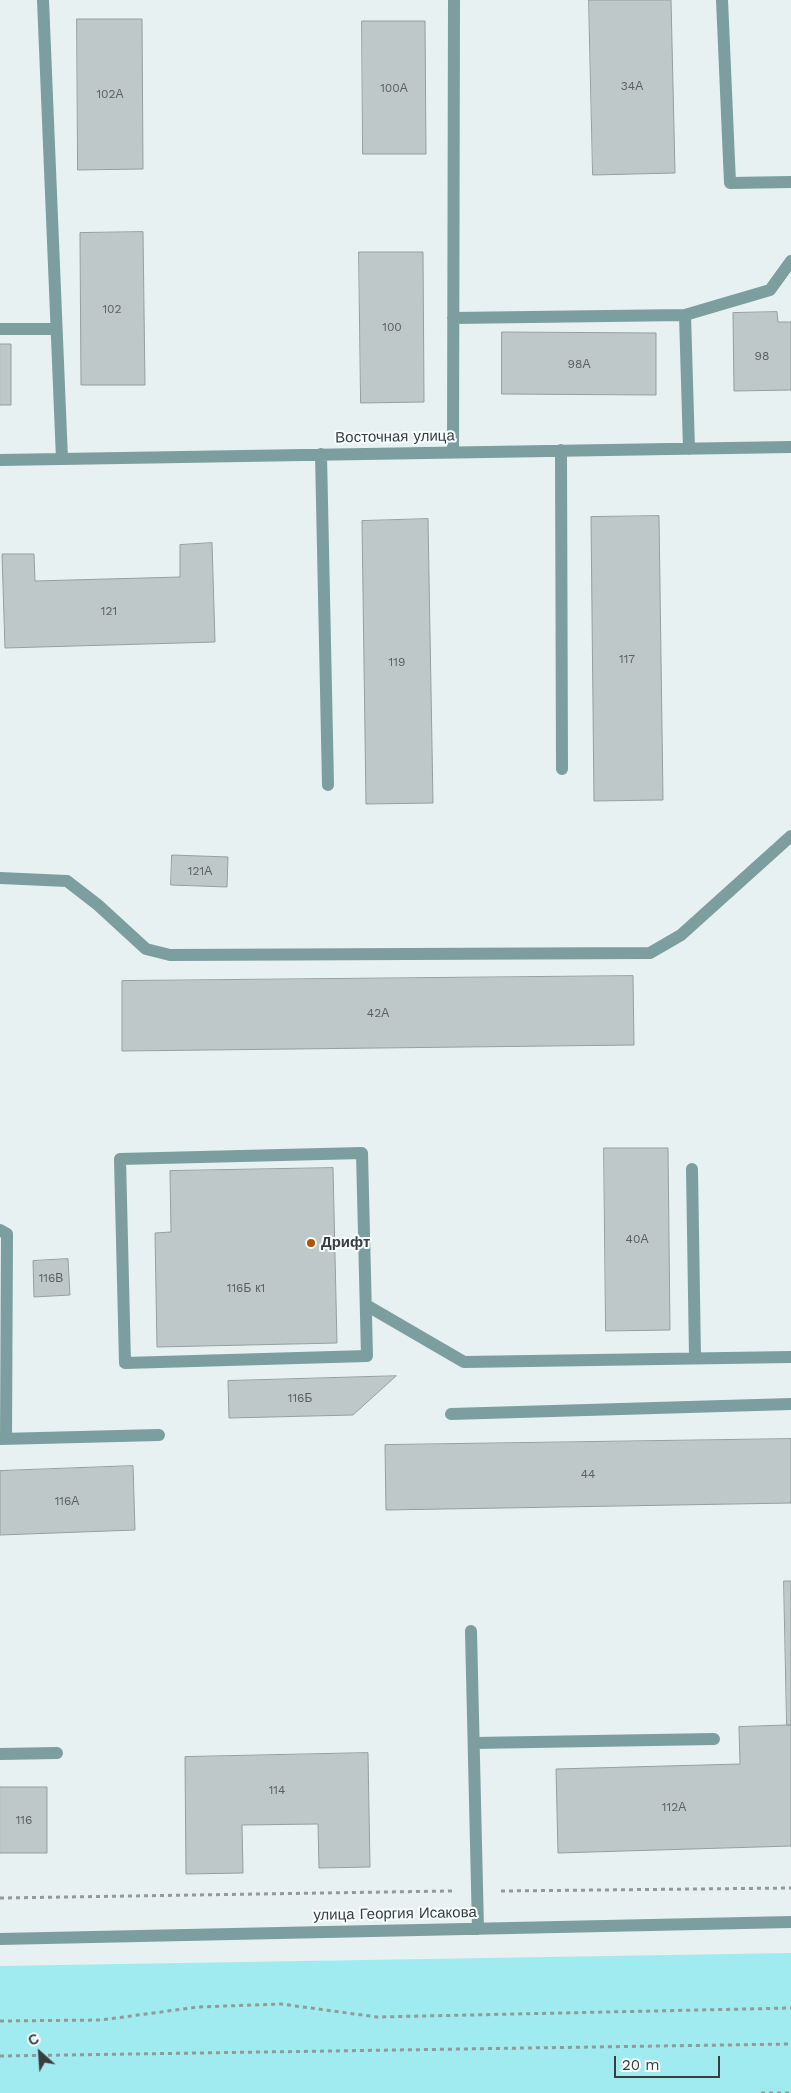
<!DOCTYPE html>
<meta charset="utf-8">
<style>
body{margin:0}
#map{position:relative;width:791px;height:2093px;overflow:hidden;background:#e7f1f2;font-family:"Work Sans",sans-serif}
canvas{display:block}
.north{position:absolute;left:15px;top:2028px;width:50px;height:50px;-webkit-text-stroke:4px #f5feff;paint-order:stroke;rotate:334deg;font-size:14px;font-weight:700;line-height:20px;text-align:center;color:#3a3d3e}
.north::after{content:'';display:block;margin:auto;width:18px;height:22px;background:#3a3d3e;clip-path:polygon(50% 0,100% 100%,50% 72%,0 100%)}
.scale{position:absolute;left:614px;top:2056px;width:106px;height:22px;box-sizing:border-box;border:2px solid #3a3d3e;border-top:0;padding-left:6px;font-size:15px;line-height:18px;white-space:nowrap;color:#3a3d3e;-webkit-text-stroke:4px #f5feff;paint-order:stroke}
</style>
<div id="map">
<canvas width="791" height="2093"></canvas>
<div class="north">С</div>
<div class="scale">20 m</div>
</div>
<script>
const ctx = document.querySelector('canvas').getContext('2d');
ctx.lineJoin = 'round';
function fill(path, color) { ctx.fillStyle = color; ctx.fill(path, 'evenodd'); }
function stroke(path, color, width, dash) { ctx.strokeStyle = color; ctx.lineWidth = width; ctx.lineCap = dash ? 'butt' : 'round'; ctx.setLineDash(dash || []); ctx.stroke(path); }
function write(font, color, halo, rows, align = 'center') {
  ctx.font = font + ' "Work Sans",sans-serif'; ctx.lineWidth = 4; ctx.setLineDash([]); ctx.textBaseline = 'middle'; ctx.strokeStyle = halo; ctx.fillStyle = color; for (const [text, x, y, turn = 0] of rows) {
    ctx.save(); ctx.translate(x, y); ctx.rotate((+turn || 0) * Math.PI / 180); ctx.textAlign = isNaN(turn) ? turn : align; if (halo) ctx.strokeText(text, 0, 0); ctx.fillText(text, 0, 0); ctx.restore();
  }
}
const green = new Path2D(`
 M791 1953V2093H0V1966Z`);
const building = new Path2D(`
 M589 0H671L675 173 593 175Z
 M77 19H142L143 169 78 170Z
 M362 21H425L426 154H363Z
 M143 232 145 385H81L80 233Z
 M359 252H423L424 402 361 403Z
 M777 312 778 322H791V390L734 391 733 313Z
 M502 332 656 333V395L502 394Z
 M0 344H11V405H0Z
 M659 516 663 800 594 801 591 517Z
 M428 519 433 803 366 804 362 521Z
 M212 543 215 642 5 648 2 554H34L35 581 180 577V545Z
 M172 855 228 857 227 887 171 885Z
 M633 976 634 1045 122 1051V981Z
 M604 1148H668L670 1330 606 1331Z
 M333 1168 337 1343 157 1347 155 1233 171 1232 170 1171Z
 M68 1259 70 1295 34 1297 33 1261Z
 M396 1376 353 1415 229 1418 228 1381Z
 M791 1439V1503L386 1510 385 1445Z
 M133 1466 135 1530 0 1535V1471Z
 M784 1581H791V1725H787Z
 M787 1725H791V1846L558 1853 556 1769 740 1764 739 1727Z
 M368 1753 370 1867 319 1868 318 1824 242 1825 243 1873 186 1874 185 1757Z
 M0 1787H47V1853H0Z`);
const path = new Path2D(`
 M501 1891 791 1888
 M0 1898 452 1891
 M0 2021 101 2020 198 2007 281 2004 377 2017 791 2008
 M0 2056 791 2044
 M761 2093H791`);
const minor = new Path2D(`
 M43 0 62 459
 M722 0 730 183 791 182
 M685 315 689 449
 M453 318 685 315 770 290 791 261
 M0 329H56
 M561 450 562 769
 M453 452 454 0
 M321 454 328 785
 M0 460 791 447
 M0 878 67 881 98 905 146 949 170 955 650 953 681 935 791 836
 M362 1153 367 1356 125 1363 120 1159Z
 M692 1169 695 1358
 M0 1230 7 1234 6 1439
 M366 1305 464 1362 791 1357
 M451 1414 791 1404
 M0 1439 159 1435
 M471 1631 478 1929
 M474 1743 714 1739
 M0 1754 57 1753
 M0 1939 791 1922`);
const markers = [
 [311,1243,5,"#b05200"]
];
const numberNames = [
 ["34А",632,86],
 ["100А",394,88],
 ["102А",110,94],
 ["102",112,309],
 ["100",392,327],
 ["98",762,356],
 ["98А",579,364],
 ["121",109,611],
 ["117",627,659],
 ["119",397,662],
 ["121А",200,871],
 ["42А",378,1013],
 ["40А",637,1239],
 ["116В",51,1278],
 ["116Б к1",246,1288],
 ["116Б",300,1398],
 ["44",588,1474],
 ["116А",67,1501],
 ["114",277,1790],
 ["112А",674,1807],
 ["116",24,1820]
];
const streetNames = [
 ["Восточная улица",395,437,-1],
 ["улица Георгия Исакова",395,1914,-1]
];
const poiNames = [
 ["Дрифт",321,1243]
];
fill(green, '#9febef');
fill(building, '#bec8c8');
stroke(building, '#969f9f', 1);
stroke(path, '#93999a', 3, [4, 4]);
stroke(minor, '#7c9e9f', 12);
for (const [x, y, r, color] of markers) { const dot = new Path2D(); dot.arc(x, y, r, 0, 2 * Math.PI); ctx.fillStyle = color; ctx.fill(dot); stroke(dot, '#f5feff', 2); }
write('12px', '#5b6060', null, numberNames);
write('15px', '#3a3d3e', '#f5feff', streetNames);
write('bold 15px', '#3a3d3e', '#f5feff', poiNames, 'left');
</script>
